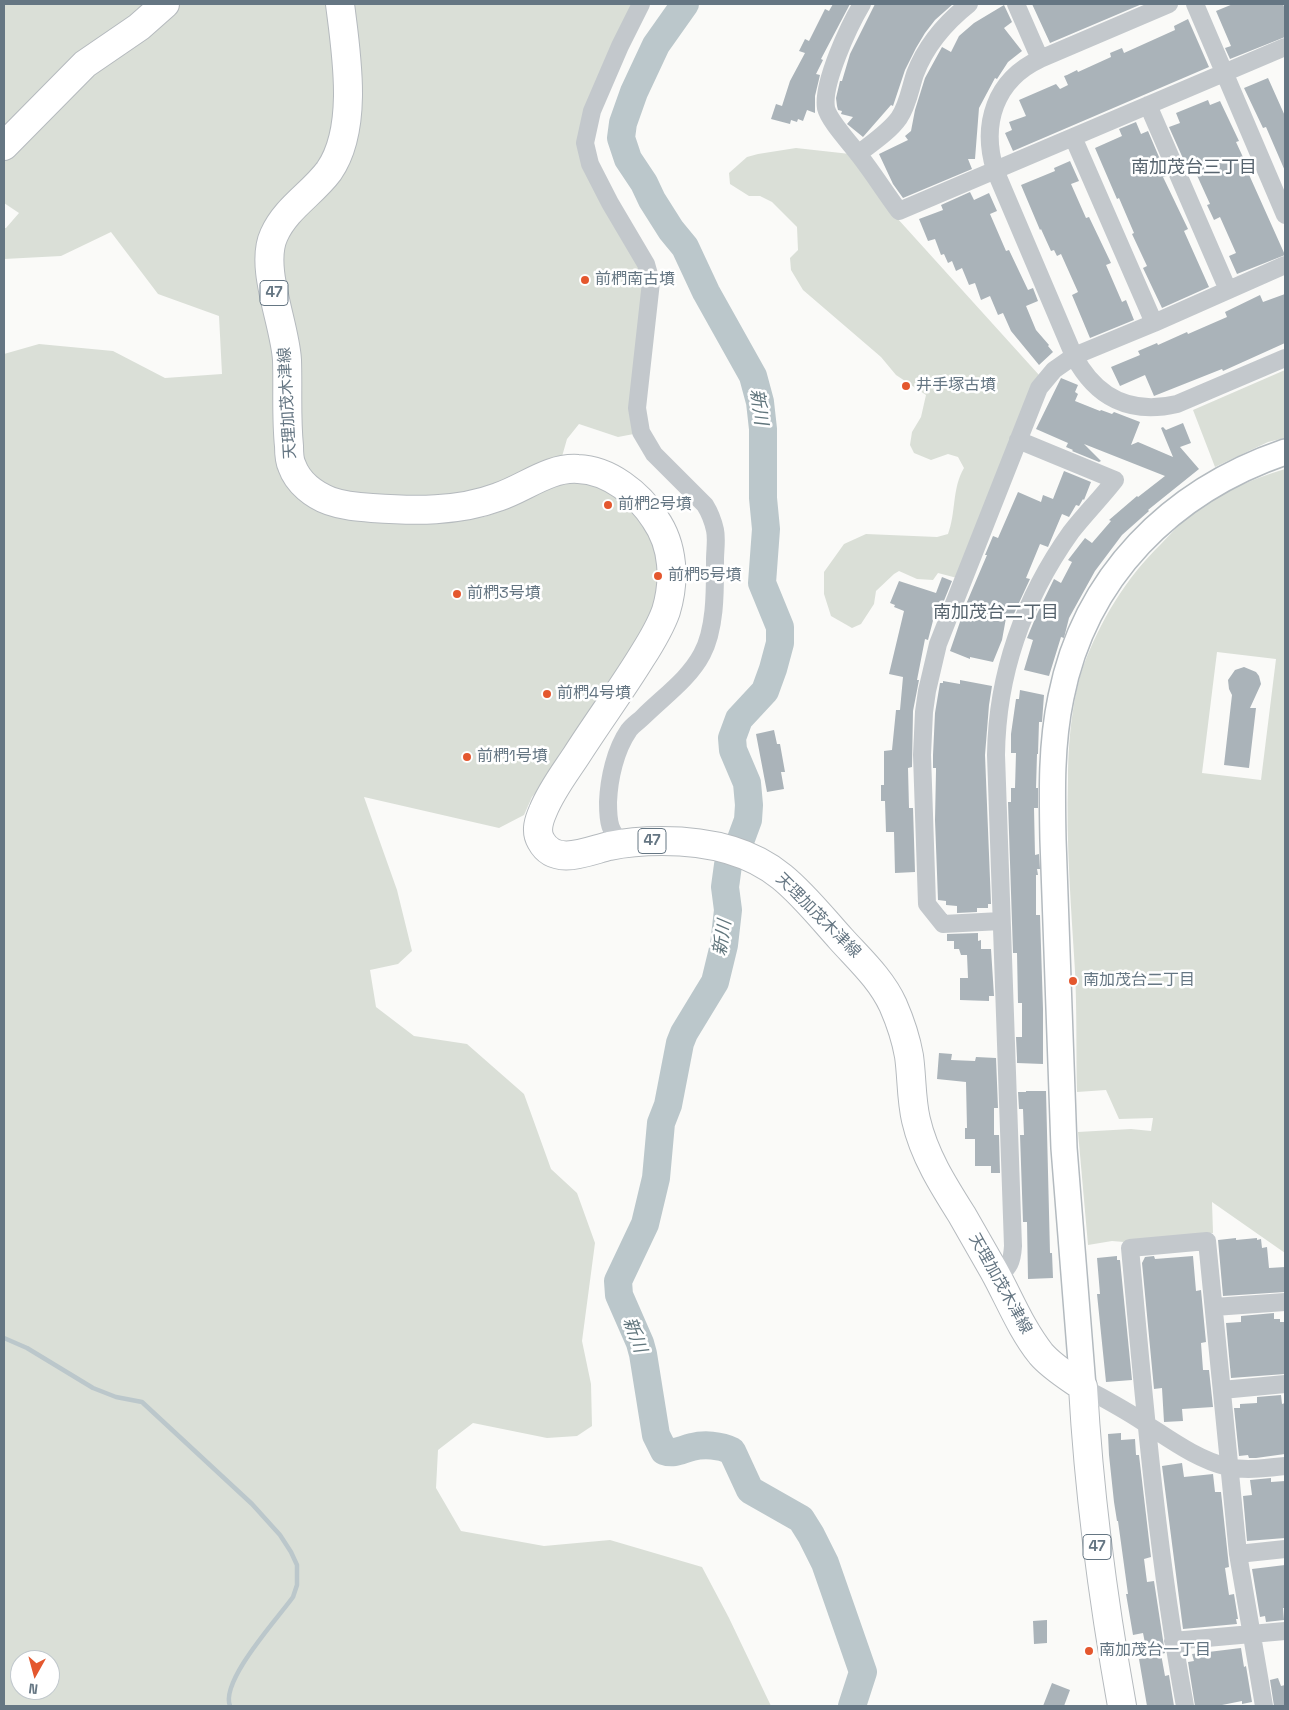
<!DOCTYPE html>
<meta charset="utf-8">
<style>
body{margin:0}
#map{position:relative;width:1289px;height:1710px;overflow:hidden;background:#fafaf8;font-family:"Space Grotesk",sans-serif}
canvas{display:block}
.frame{position:absolute;inset:0;border:5px solid #657683;pointer-events:none}
.north{position:absolute;left:10px;top:1650px;width:50px;height:50px;box-sizing:border-box;background:#fff;border:1px solid #c1c8cd;border-radius:50%;rotate:187deg;font-size:14px;font-weight:700;line-height:20px;text-align:center;color:#657683}
.north::after{content:'';display:block;margin:auto;width:18px;height:22px;background:#e4572e;clip-path:polygon(50% 0,100% 100%,50% 72%,0 100%)}
</style>
<div id="map">
<canvas width="1289" height="1710"></canvas>
<div class="frame"></div>
<div class="north">N</div>
</div>
<script>
const ctx = document.querySelector('canvas').getContext('2d');
ctx.lineJoin = 'round';
function fill(path, color) { ctx.fillStyle = color; ctx.fill(path, 'evenodd'); }
function stroke(path, color, width, dash) { ctx.strokeStyle = color; ctx.lineWidth = width; ctx.lineCap = dash ? 'butt' : 'round'; ctx.setLineDash(dash || []); ctx.stroke(path); }
function write(font, color, halo, rows, align = 'center') {
  ctx.font = font + ' "Space Grotesk","Noto Sans JP",sans-serif'; ctx.lineWidth = 5; ctx.setLineDash([]); ctx.textBaseline = 'middle'; ctx.strokeStyle = halo; ctx.fillStyle = color; for (const [text, x, y, turn = 0] of rows) {
    ctx.save(); ctx.translate(x, y); ctx.rotate((+turn || 0) * Math.PI / 180); ctx.textAlign = isNaN(turn) ? turn : align; if (halo) ctx.strokeText(text, 0, 0); ctx.fillText(text, 0, 0); ctx.restore();
  }
}
const green = new Path2D(`
 M4 4H153L4 138Z
 M175 4H332L339 91 328 151 273 216 278 356 285 474 434 520 484 517 510 508 548 486 588 478 624 499 652 532 664 574 643 638 542 785 532 797 524 815 499 828 364 797 397 890 412 951 398 964 370 970 376 1007 414 1036 467 1044 524 1094 551 1169 577 1193 595 1243 582 1341 591 1384 592 1426 577 1436 547 1438 473 1423 438 1450 436 1488 461 1531 544 1546 610 1540 702 1567 729 1618 771 1706H4V354L39 344 113 351 165 378 222 374 219 316 158 294 111 232 61 256 4 259V228H6L19 213 4 203V154L89 67ZM20 1660H50V1690H20Z
 M349 4H636L582 134 643 269 639 433 618 437 579 424 567 439 561 460 474 495 354 498 309 476 297 446 283 294V236L323 195Z
 M796 148 850 154 897 218 1039 375 957 578 938 573 933 580 917 579 899 571 894 574 876 591 874 604 861 624 852 628 831 616 824 594V572L844 544 866 534 937 537 948 534C956 513 952 488 964 468L958 457 948 454 931 460 914 453 910 445 912 432 921 417 926 395 896 375 881 357 803 290 791 270 790 258 798 250 797 227 772 202 760 196H749L730 184 729 173 747 157 758 154Z
 M1285 370V438L1268 442 1215 467 1193 410Z
 M1285 469V1253L1212 1202 1213 1233 1124 1242 1112 1241 1088 1245 1078 1132 1131 1129 1151 1131 1153 1118 1119 1119 1106 1090 1077 1092C1076 1051 1077 1011 1075 971 1071 907 1066 843 1068 779 1068 744 1072 700 1083 667 1100 621 1126 578 1161 544 1170 535 1178 525 1188 517 1215 494 1252 479 1285 469ZM1217 652 1276 659 1261 780 1202 773Z`);
const stream = new Path2D(`
 M4 1338 27 1348 93 1388 116 1397 142 1402 252 1504 280 1535 291 1552 297 1565V1585L293 1597C278 1618 220 1681 230 1706`);
const river = new Path2D(`
 M685 4 656 45 634 92 623 123 621 138 628 159 644 183 652 200 671 230 685 247 706 292 753 376 760 402 763 429V498L766 529 762 583 780 627V643L773 669 765 691 739 719 732 738 733 750 747 783 749 805 748 820 741 839
 M728 865 725 887 728 910 724 945 715 982 684 1033 680 1043 668 1105 661 1123 656 1178 645 1224 618 1281 619 1295 640 1343 643 1354 656 1435 664 1451C675 1455 682 1449 692 1447 704 1444 720 1445 732 1451L750 1490 801 1519 811 1535 825 1563 863 1672 852 1706`);
const building = new Path2D(`
 M833 4H850L821 59 823 60 816 74 820 75 815 96V113L807 110 803 121 798 119 797 122 791 120 790 124 771 119 776 104 782 106 790 81 805 53 799 51 805 39 809 41 825 9 829 11Z
 M875 4H953L935 20 925 33 916 48 905 70 893 106 891 105 863 137 847 124 853 117 841 114 842 111 838 110 837 106 836 98 840 81H842L850 54Z
 M1032 4H1142L1050 43Z
 M1233 4H1283L1285 9V37L1230 59 1225 48 1231 46 1216 11Z
 M1004 5 1012 22 1004 28 1022 51 1008 62 997 79 995 78 979 108 975 159H968L972 169 903 198 893 184 879 154 908 140 905 136 911 131 915 110 925 78 942 47 951 52 959 36 974 23Z
 M1188 19 1209 67 1013 151 1005 133 1012 130 1009 122 1026 116 1019 100 1056 84 1060 89 1068 85 1064 76 1067 75 1077 70 1078 72 1111 57 1110 53 1122 48 1124 53 1175 30 1174 26Z
 M1268 78 1285 116V171L1266 127 1263 128 1244 88Z
 M1208 100 1210 105 1220 101 1239 141 1236 142 1248 168H1246L1285 255 1237 274 1229 256 1236 253 1220 217 1214 220 1207 205 1210 204 1190 160 1185 163 1169 127 1180 123 1176 113Z
 M1136 122 1141 134 1148 131 1167 176 1163 177 1188 229 1184 231 1209 287 1162 308 1143 268 1147 266 1132 234 1134 233 1119 198 1117 199 1095 148 1122 136 1119 129Z
 M1070 161 1079 181 1071 184 1086 218 1089 217 1111 263 1106 265 1122 302 1126 300 1134 320 1090 338 1072 295 1078 292 1061 254 1057 256 1054 250 1051 251 1041 229 1040 230 1021 185 1055 171 1054 168Z
 M970 192 974 200 989 193 997 211 990 214 1006 251 1009 250 1028 290 1033 288 1038 301 1026 306 1036 330 1049 345 1048 346 1053 352 1039 365 1011 331 1003 313 998 315 990 296 981 300 975 283 969 285 962 268 956 271 952 261 948 263 944 254 941 255 935 239 928 241 919 219 943 210 941 205Z
 M1285 294V343L1223 371 1222 369 1154 396 1145 375 1120 386 1111 367 1140 355 1138 351 1157 343 1158 345 1187 332 1188 334 1227 317 1225 312 1260 295 1263 302Z
 M1061 378 1078 385 1075 392 1078 394 1075 401 1100 411 1101 410 1112 414 1114 412 1140 422 1131 445 1138 442 1173 457 1161 428 1163 427 1166 430 1183 423 1191 443 1180 447 1199 469 1148 510 1149 511 1122 535 1095 571 1069 618 1064 638 1061 637 1049 676 1024 670 1033 640 1027 638 1037 614 1054 579 1061 583 1072 562 1068 560 1085 538 1092 543 1111 521 1109 520 1137 496 1138 497 1165 476 1084 444 1101 461 1099 462 1072 451 1073 450 1066 447 1068 443 1036 429Z
 M1064 471 1091 482 1084 500 1083 499 1079 506 1076 505 1069 517 1062 514 1048 547 1040 544 1026 578 1030 579 1012 618H1006L1002 640 993 662 970 657V659L950 651 962 616H961L987 555H985L993 536 998 538 1018 492 1041 502 1043 495 1053 499Z
 M942 577 952 581 941 608 940 607 938 610 936 609 928 640 925 639 917 680H919L913 711 912 767 908 768 909 808H913L915 872 895 873 894 832H886L885 801H881V785H884V751L892 750 896 710H900L903 677 889 674 904 611 894 607 895 605 890 603 899 581 936 593Z
 M1244 667 1256 672 1259 676 1261 684 1250 708H1256L1249 768 1224 765 1232 695 1229 689 1228 680 1235 670Z
 M960 680 992 686 989 705 985 755 991 904H988V908H977V912L957 913V906L946 905V901L938 900 935 820 936 771V768H933V755L935 713 940 683H943V681L960 684Z
 M1020 690 1044 695 1042 722H1039L1038 754H1037L1036 788H1038V808H1034L1035 855 1039 854 1040 869H1037L1038 875H1036V915H1040L1043 1009V1064L1017 1063V1058L1016 1037H1022V1003H1018L1017 953H1013L1008 802H1011V788H1015L1016 753H1011V734L1016 699H1019Z
 M774 730 777 744H780L785 772H781L784 789 767 792 756 734Z
 M978 933V941L981 940V949H991L994 996H989V1001L960 1000V978H968L967 955H961L959 949H954V941H947V934Z
 M939 1053 952 1054 951 1060 975 1061 976 1057 996 1058 998 1108H994V1135H999L1000 1173H991V1166H975V1139H965V1128H967L966 1082 937 1079Z
 M1026 1091H1046L1050 1253H1052L1053 1278 1028 1279 1027 1222H1023L1020 1135H1024L1023 1109H1019L1018 1092H1026Z
 M1236 1238V1240L1257 1238V1240L1261 1239 1262 1248 1267 1247 1269 1268 1285 1267V1292L1223 1296 1218 1240Z
 M1117 1256V1260H1120L1132 1380 1106 1382 1097 1294H1100L1097 1258Z
 M1154 1256 1155 1259 1193 1256 1196 1291 1201 1290 1206 1342 1201 1343 1203 1370H1209L1213 1407 1182 1409 1183 1421 1164 1422 1162 1388 1154 1389 1142 1263 1145 1257Z
 M1274 1313V1319H1280V1322H1285V1374L1231 1378 1226 1323 1241 1322V1316Z
 M1281 1395 1282 1404 1285 1403V1454L1256 1458H1249L1248 1455 1239 1456 1234 1408H1240V1404L1257 1403V1397Z
 M1121 1433V1440L1135 1439 1136 1455H1139L1151 1557 1144 1559 1147 1582 1154 1581 1165 1653 1161 1654 1165 1676 1169 1675 1174 1706H1147L1139 1659 1148 1658 1143 1633 1133 1635 1126 1594H1128L1118 1521H1117L1114 1502 1109 1455 1108 1434Z
 M1182 1463 1184 1477 1213 1474 1215 1492H1221L1229 1567 1225 1568 1229 1595 1234 1594 1238 1619H1236L1237 1624 1183 1629 1162 1466Z
 M1271 1478V1482L1285 1481V1538L1247 1541 1243 1496 1252 1495 1250 1480Z
 M1285 1565V1608H1283L1284 1620 1266 1622 1265 1616 1260 1617 1252 1569Z
 M1047 1620V1643L1034 1644 1033 1621Z
 M1241 1648 1244 1667 1246 1666 1252 1702 1242 1704V1701L1217 1706H1195L1188 1662 1194 1661 1192 1654Z
 M1278 1678 1281 1686 1285 1685V1706H1274L1270 1680Z
 M1052 1683 1070 1690 1064 1706H1043Z`);
const street = new Path2D(`
 M862 4C849 26 822 83 826 108 829 121 851 144 859 155 873 173 885 192 899 211L1285 47
 M1016 4 1040 59
 M1169 4 1040 59C995 80 981 124 995 170L1074 356C1096 398 1130 415 1177 404L1285 358
 M1195 4 1285 215
 M1148 105 1228 290
 M1073 137 1154 323
 M858 154C872 143 889 132 899 118 908 105 910 89 915 74 926 45 945 23 969 4
 M625 845C609 833 608 822 608 802 609 779 615 750 629 730 633 725 639 721 643 717 663 697 689 679 702 654 716 628 715 588 715 560 715 550 717 539 715 530 713 521 710 513 705 505L654 454 641 432 637 408 651 282 646 264 610 203 590 164 585 143 592 111 620 46 641 4
 M1001 921 943 924 927 904 922 755 924 712 927 691 938 644 1039 388 1054 370 1074 356 1154 323 1285 265
 M998 1278C1009 1266 1012 1263 1013 1246L996 755C997 674 1024 598 1071 532 1085 514 1101 498 1115 480L1018 440
 M1214 1307 1285 1302
 M1083 1387C1104 1399 1126 1410 1146 1424 1171 1440 1198 1460 1228 1467 1246 1471 1267 1468 1285 1466
 M1222 1390 1285 1384
 M1238 1554 1285 1549
 M1173 1641 1285 1631
 M1185 1706C1157 1554 1144 1401 1130 1248L1207 1241 1238 1554 1264 1706`);
const secondary = new Path2D(`
 M1083 1387 1064 1148 1053 840C1052 792 1051 744 1061 697 1085 576 1171 491 1285 452`);
const primary = new Path2D(`
 M340 4C346 52 359 128 329 171 312 194 286 208 274 235 259 267 285 324 287 360 288 389 286 417 289 446 289 453 289 460 292 466 298 483 314 495 330 501 344 506 358 507 372 508 414 511 458 512 498 497 525 488 549 467 578 469 609 470 639 494 655 519 674 546 675 581 666 611 660 628 650 644 641 658 620 692 597 723 576 756 564 774 551 791 543 811 539 820 535 831 541 841 555 867 588 851 609 846 623 843 647 841 662 841 704 841 748 849 782 877 804 895 822 918 841 939 860 960 881 979 893 1005 900 1021 906 1039 909 1056 912 1077 911 1099 916 1120 924 1155 943 1185 962 1215 973 1234 983 1252 994 1271 1009 1298 1021 1329 1041 1354 1052 1367 1069 1377 1083 1387 1089 1495 1103 1600 1122 1706
 M4 146 85 64 139 27 165 4`);
const markers = [
 [585,280,5,"#e4572e"],
 [906,386,5,"#e4572e"],
 [608,505,5,"#e4572e"],
 [658,576,5,"#e4572e"],
 [457,594,5,"#e4572e"],
 [547,694,5,"#e4572e"],
 [467,757,5,"#e4572e"],
 [1073,981,5,"#e4572e"],
 [1089,1651,5,"#e4572e"]
];
const shields = [
 [274,293,28],
 [652,841,28],
 [1097,1547,28]
];
const shieldNames = [
 ["47",274,293],
 ["47",652,841],
 ["47",1097,1547]
];
const poiNames = [
 ["前椚南古墳",595,280],
 ["井手塚古墳",916,386],
 ["前椚2号墳",618,505],
 ["前椚5号墳",668,576],
 ["前椚3号墳",467,594],
 ["前椚4号墳",557,694],
 ["前椚1号墳",477,757],
 ["南加茂台二丁目",1083,981],
 ["南加茂台一丁目",1099,1651]
];
const streetNames = [
 ["天理加茂木津線",288,403,-93],
 ["天理加茂木津線",818,916,45],
 ["天理加茂木津線",1000,1284,61]
];
const neighbourhoodNames = [
 ["南加茂台三丁目",1194,168],
 ["南加茂台二丁目",996,613]
];
const waterNames = [
 ["新川",758,407,82],
 ["新川",723,938,-81],
 ["新川",634,1335,70]
];
fill(green, '#dadfd7');
stroke(stream, '#bbc7cb', 4.5);
stroke(river, '#bbc7cb', 28);
fill(building, '#aab3b9');
stroke(secondary, '#b3babf', 28);
stroke(primary, '#b5babe', 30);
stroke(street, '#c3c8cc', 18);
stroke(secondary, '#fff', 25);
stroke(primary, '#fff', 28);
for (const [x, y, r, color] of markers) { const dot = new Path2D(); dot.arc(x, y, r, 0, 2 * Math.PI); ctx.fillStyle = color; ctx.fill(dot); stroke(dot, '#fff', 2); }
for (const [x, y, w] of shields) { const box = new Path2D(); box.roundRect(x - w / 2, y - 12.5, w, 25, 4); ctx.fillStyle = '#fff'; ctx.fill(box); stroke(box, '#657683', 1); }
write('bold 15px', '#657683', null, shieldNames);
write('16px', '#657683', '#fff', poiNames, 'left');
write('16px', '#657683', '#fff', streetNames);
write('18px', '#57646e', '#fff', neighbourhoodNames);
write('italic 18px', '#60757c', '#fff', waterNames);
</script>
